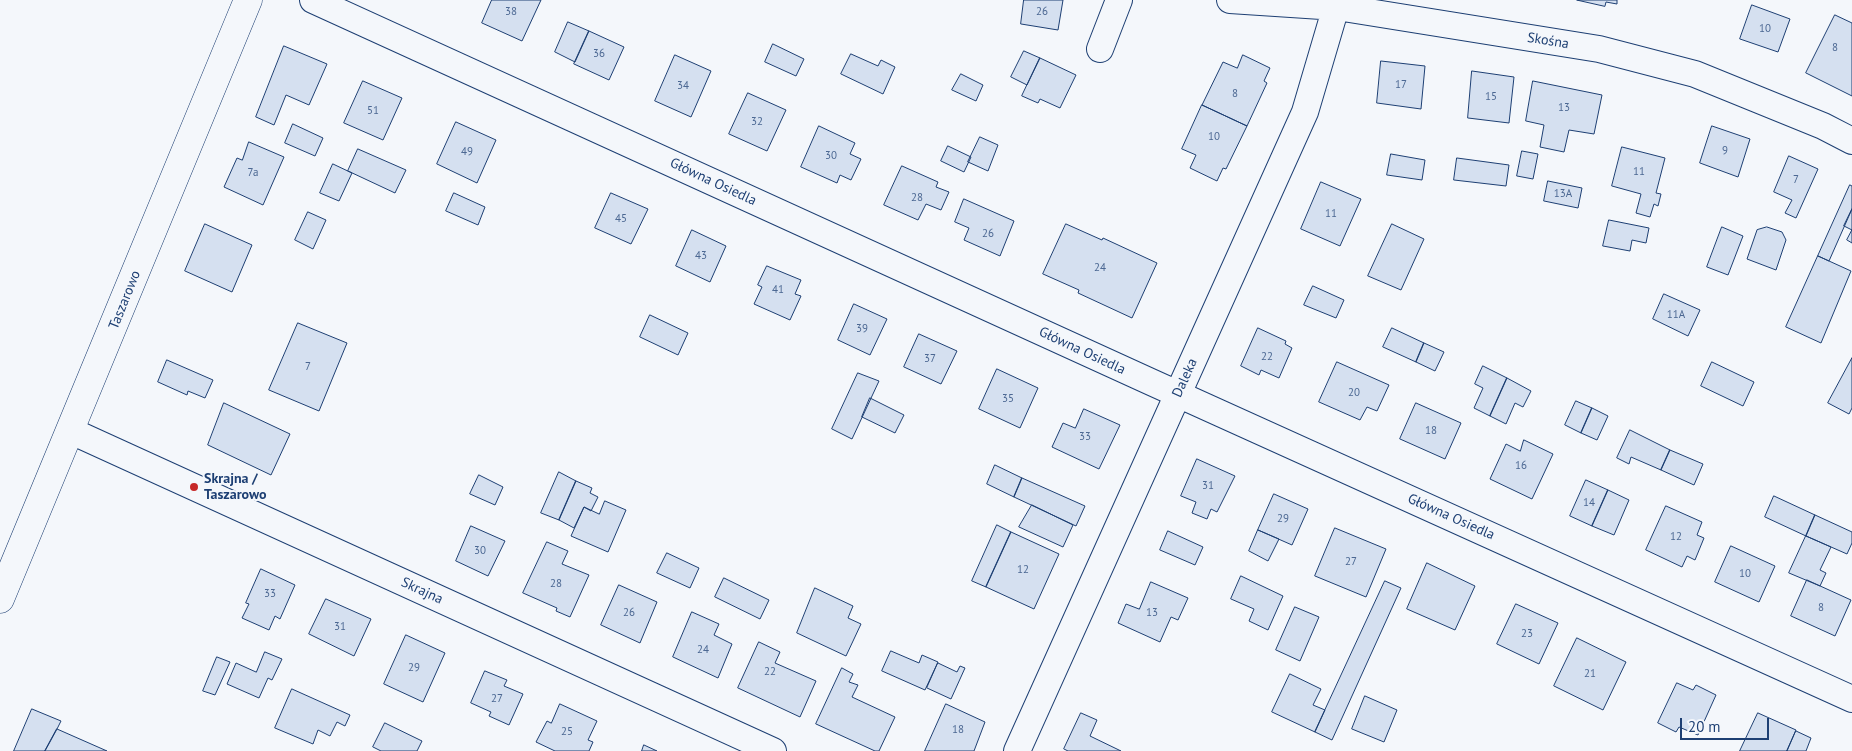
<!DOCTYPE html>
<meta charset="utf-8">
<style>
body{margin:0}
#map{position:relative;width:1852px;height:751px;overflow:hidden;background:#f4f7fb;font-family:"PT Sans",sans-serif}
canvas{display:block}
.scale{position:absolute;left:1680px;top:718px;width:89px;height:22px;box-sizing:border-box;border:2px solid #1d3f73;border-top:0;padding-left:6px;font-size:15px;line-height:18px;white-space:nowrap;color:#1d3f73;-webkit-text-stroke:4px #f4f7fb;paint-order:stroke}
</style>
<div id="map">
<canvas width="1852" height="751"></canvas>
<div class="scale">20 m</div>
</div>
<script>
const ctx = document.querySelector('canvas').getContext('2d');
ctx.lineJoin = 'round';
function fill(path, color) { ctx.fillStyle = color; ctx.fill(path, 'evenodd'); }
function stroke(path, color, width, dash) { ctx.strokeStyle = color; ctx.lineWidth = width; ctx.lineCap = dash ? 'butt' : 'round'; ctx.setLineDash(dash || []); ctx.stroke(path); }
function write(font, color, halo, rows, align = 'center') {
  ctx.font = font + ' "PT Sans",sans-serif'; ctx.lineWidth = 4; ctx.setLineDash([]); ctx.textBaseline = 'middle'; ctx.strokeStyle = halo; ctx.fillStyle = color; for (const [text, x, y, turn = 0] of rows) {
    ctx.save(); ctx.translate(x, y); ctx.rotate((+turn || 0) * Math.PI / 180); ctx.textAlign = isNaN(turn) ? turn : align; if (halo) ctx.strokeText(text, 0, 0); ctx.fillText(text, 0, 0); ctx.restore();
  }
}
const building = new Path2D(`
 M492 0H541L522 41 482 23Z
 M1024 0H1063L1058 30 1021 24Z
 M1577 0H1617V4L1606 2 1605 6Z
 M1752 5 1790 19 1778 52 1740 39Z
 M1835 15 1852 23V96L1806 73Z
 M568 22 589 31 575 62 555 52Z
 M589 31 624 47 609 80 574 64Z
 M773 44 804 59 796 76 765 62Z
 M284 46 327 64 309 105 286 95 274 125 256 117Z
 M1024 51 1040 58 1027 85 1011 77Z
 M851 54 878 66 881 60 895 67 883 94 841 74Z
 M675 55 711 71 691 117 655 101Z
 M1243 55 1270 68 1264 81 1267 83 1247 126 1202 105 1223 62 1237 68Z
 M1040 58 1076 75 1060 108 1040 99 1038 103 1022 96Z
 M1381 61 1425 66 1421 109 1377 103Z
 M1472 71 1514 77 1509 123 1468 118Z
 M961 74 983 85 976 101 952 90Z
 M363 81 402 98 383 140 344 123Z
 M1533 81 1602 95 1594 134 1569 130 1564 152 1540 147 1544 125 1526 121Z
 M748 93 786 110 767 151 729 134Z
 M1202 105 1247 126 1226 169 1223 168 1217 181 1190 168 1196 155 1182 149Z
 M456 122 496 140 477 183 437 164Z
 M293 124 323 138 315 156 285 143Z
 M819 126 855 143 850 154 861 159 851 180 840 175 837 183 801 167Z
 M1712 126 1750 139 1738 177 1700 163Z
 M980 137 998 145 988 171 968 162Z
 M249 142 284 157 263 205 224 187 237 158 242 160Z
 M948 146 971 157 964 172 941 161Z
 M1622 147 1665 158 1656 193 1661 194 1658 206 1654 204 1650 217 1636 213 1641 194 1612 186Z
 M358 149 406 170 395 193 348 171Z
 M1522 151 1538 154 1533 179 1517 176Z
 M1391 154 1425 160 1422 180 1387 175Z
 M1789 156 1818 169 1796 218 1785 213 1792 200 1774 192Z
 M1457 158 1509 165 1506 186 1454 180Z
 M333 164 352 173 339 201 320 193Z
 M902 166 938 182 936 187 949 192 941 210 926 204 918 220 884 205Z
 M1548 181 1582 188 1578 208 1544 201Z
 M1321 182 1361 199 1340 246 1301 229Z
 M1850 185 1852 186V209L1829 261 1818 256Z
 M454 193 485 207 478 225 446 211Z
 M611 193 648 209 631 244 595 228Z
 M964 199 1014 221 1000 256 964 240 969 228 955 222Z
 M1852 209V230L1844 226Z
 M308 212 326 220 313 249 295 240Z
 M1609 220 1649 228 1646 243 1632 240 1630 251 1603 246Z
 M205 224 252 245 232 292 185 271Z
 M1066 224 1102 240 1103 238 1157 263 1132 318 1078 293 1079 290 1043 274Z
 M1392 224 1424 239 1401 290 1368 276Z
 M1722 227 1743 236 1728 275 1707 267Z
 M1767 227 1782 232 1786 240 1776 270 1747 259 1757 230Z
 M692 230 726 246 710 282 676 266Z
 M1852 230V243L1847 240Z
 M1818 256 1851 271 1821 343 1786 327Z
 M767 266 801 280 795 294 801 296 790 320 754 304 762 287 758 285Z
 M1313 286 1344 300 1336 318 1304 305Z
 M1664 294 1700 310 1688 336 1653 319Z
 M854 304 887 319 870 355 838 340Z
 M650 315 688 333 678 355 640 337Z
 M298 323 347 343 319 411 269 390Z
 M1258 328 1286 341 1285 344 1292 348 1279 378 1261 370 1259 375 1241 366Z
 M1392 328 1424 343 1416 362 1383 347Z
 M919 334 957 351 941 384 904 367Z
 M1424 343 1444 352 1435 371 1416 362Z
 M1852 358V408L1849 414 1828 403Z
 M167 360 213 380 205 398 188 391 187 395 158 382Z
 M1337 362 1389 385 1377 411 1367 407 1360 420 1319 402Z
 M1712 362 1754 382 1743 406 1701 386Z
 M1483 366 1507 378 1490 416 1474 408 1483 388 1475 384Z
 M997 369 1038 388 1020 428 979 409Z
 M858 373 879 381 852 439 832 429Z
 M1507 378 1531 391 1523 407 1515 403 1506 424 1490 416Z
 M870 398 904 415 895 433 862 417Z
 M1576 401 1592 408 1581 433 1565 425Z
 M224 403 290 434 271 475 208 445Z
 M1416 403 1461 423 1445 459 1400 439Z
 M1592 408 1608 416 1597 440 1581 433Z
 M1084 409 1120 425 1099 469 1052 447 1063 423 1075 428Z
 M1630 430 1670 450 1661 470 1631 457 1629 464 1617 458Z
 M1524 440 1553 454 1532 499 1490 479 1506 444 1520 451Z
 M1670 450 1703 464 1694 485 1661 470Z
 M1197 459 1235 476 1217 512 1211 509 1207 519 1192 513 1196 502 1181 496Z
 M995 465 1022 478 1014 497 987 484Z
 M559 472 576 481 559 520 541 513Z
 M479 475 503 487 495 505 470 494Z
 M1022 478 1085 506 1076 526 1014 497Z
 M1586 480 1608 490 1592 526 1570 516Z
 M576 481 592 488 590 493 598 497 591 511 584 507 574 528 559 520Z
 M1608 490 1629 500 1614 535 1592 526Z
 M1274 494 1308 509 1292 545 1258 530Z
 M1774 496 1815 515 1806 536 1765 517Z
 M605 501 626 510 608 552 571 536 584 507 599 514Z
 M1032 505 1073 525 1063 547 1019 527Z
 M1666 506 1702 522 1697 535 1704 538 1695 560 1687 556 1682 567 1646 550Z
 M1815 515 1852 532V543L1847 554 1806 536Z
 M997 525 1011 532 986 587 972 581Z
 M471 526 505 541 488 576 456 561Z
 M1335 528 1386 549 1366 597 1315 576Z
 M1258 530 1279 539 1268 561 1249 551Z
 M1168 531 1203 547 1195 565 1160 550Z
 M1011 532 1059 554 1034 609 986 587Z
 M1806 536 1831 547 1820 570 1826 573 1820 586 1789 573Z
 M547 542 568 551 562 564 589 575 570 617 556 611 557 608 523 593Z
 M1731 546 1775 566 1759 602 1715 582Z
 M667 553 699 568 690 588 657 573Z
 M1427 563 1475 586 1455 630 1407 609Z
 M261 569 295 585 280 619 275 616 269 630 242 618 249 604 246 603Z
 M1241 576 1283 596 1268 630 1249 621 1254 609 1231 599Z
 M724 578 769 600 760 619 715 597Z
 M1807 580 1851 600 1835 636 1791 616Z
 M1385 581 1401 588 1332 740 1315 732Z
 M1151 582 1188 598 1178 620 1171 617 1160 642 1118 623 1126 604 1139 609Z
 M619 585 657 602 640 643 601 625Z
 M815 588 853 606 848 618 861 624 846 656 797 633Z
 M326 599 371 619 354 656 309 634Z
 M1516 604 1558 623 1539 664 1497 644Z
 M1295 607 1319 617 1300 661 1276 650Z
 M692 612 719 624 714 635 732 644 718 678 673 657Z
 M406 635 445 653 423 702 384 684Z
 M1577 638 1626 662 1603 710 1554 686Z
 M759 642 780 652 775 663 816 681 800 717 738 688Z
 M891 651 919 663 922 655 938 662 925 690 882 671Z
 M265 652 282 659 272 680 268 678 259 698 227 684 236 663 256 672Z
 M217 657 230 662 215 695 203 691Z
 M938 663 957 672 960 666 965 668 951 699 927 688Z
 M842 668 853 674 849 682 858 685 852 697 895 717 879 751H875L816 724Z
 M485 671 507 680 504 686 523 694 509 725 489 716 491 712 471 703Z
 M1290 674 1321 689 1313 705 1325 710 1315 732 1272 712Z
 M1677 683 1693 690 1696 685 1716 695 1698 735 1679 727 1676 732 1658 723Z
 M292 689 350 715 345 726 337 722 330 736 318 730 313 744 275 728Z
 M1365 696 1397 710 1384 742 1352 729Z
 M560 704 597 721 588 740 593 742 589 751H555L536 742 547 721 551 723Z
 M946 704 985 722 974 751H925Z
 M32 709 61 721 57 729 45 751H14Z
 M1081 713 1097 720 1090 736 1121 751H1068L1064 749Z
 M1758 713 1796 730 1787 751H1740Z
 M385 723 422 741 417 751H381L373 747Z
 M57 729 107 751H45Z
 M1796 731 1811 738 1806 751H1787Z
 M644 745 657 751H642Z`);
const street = new Path2D(`
 M313 0 1151 382 1852 699
 M1230 0 1337 7 1599 49 1695 74 1823 126 1852 141
 M1100 49 1119 0
 M71 431 773 751
 M1017 751 1305 112 1338 0`);
const secondary = new Path2D(`
 M0 599 248 0`);
const markers = [
 [194,487,5,"#c62828"]
];
const numberNames = [
 ["38",511,12],
 ["26",1042,12],
 ["10",1765,29],
 ["8",1835,48],
 ["36",599,54],
 ["17",1401,85],
 ["34",683,86],
 ["8",1235,94],
 ["15",1491,97],
 ["13",1564,108],
 ["51",373,111],
 ["32",757,122],
 ["10",1214,137],
 ["9",1725,151],
 ["49",467,152],
 ["30",831,156],
 ["11",1639,172],
 ["7a",253,173],
 ["7",1796,180],
 ["13A",1563,194],
 ["28",917,198],
 ["11",1331,214],
 ["45",621,219],
 ["26",988,234],
 ["43",701,256],
 ["24",1100,268],
 ["41",778,290],
 ["11A",1676,315],
 ["39",862,329],
 ["22",1267,357],
 ["37",930,359],
 ["7",308,367],
 ["20",1354,393],
 ["35",1008,399],
 ["18",1431,431],
 ["33",1085,437],
 ["16",1521,466],
 ["31",1208,486],
 ["14",1589,503],
 ["29",1283,519],
 ["12",1676,537],
 ["30",480,551],
 ["27",1351,562],
 ["12",1023,570],
 ["10",1745,574],
 ["28",556,584],
 ["33",270,594],
 ["8",1821,608],
 ["26",629,613],
 ["13",1152,613],
 ["31",340,627],
 ["23",1527,634],
 ["24",703,650],
 ["29",414,668],
 ["22",770,672],
 ["21",1590,674],
 ["27",497,699],
 ["18",958,730],
 ["25",567,732]
];
const streetNames = [
 ["Skośna",1548,41,9],
 ["Główna Osiedla",713,182,25],
 ["Taszarowo",125,300,-68],
 ["Główna Osiedla",1082,351,25],
 ["Daleka",1185,378,-66],
 ["Główna Osiedla",1451,517,24],
 ["Skrajna",422,591,25]
];
const poiNames = [
 ["Skrajna /",204,479],
 ["Taszarowo",204,495]
];
fill(building, '#d5e0f0');
stroke(building, '#1d3f73', 1);
stroke(street, '#1d3f73', 28);
stroke(secondary, '#1d3f73', 29);
stroke(street, '#f4f7fb', 26);
stroke(secondary, '#f4f7fb', 28);
for (const [x, y, r, color] of markers) { const dot = new Path2D(); dot.arc(x, y, r, 0, 2 * Math.PI); ctx.fillStyle = color; ctx.fill(dot); stroke(dot, '#f4f7fb', 2); }
write('11px', '#4b6792', null, numberNames);
write('14px', '#1d3f73', '#f4f7fb', streetNames);
write('bold 14px', '#1d3f73', '#f4f7fb', poiNames, 'left');
</script>
